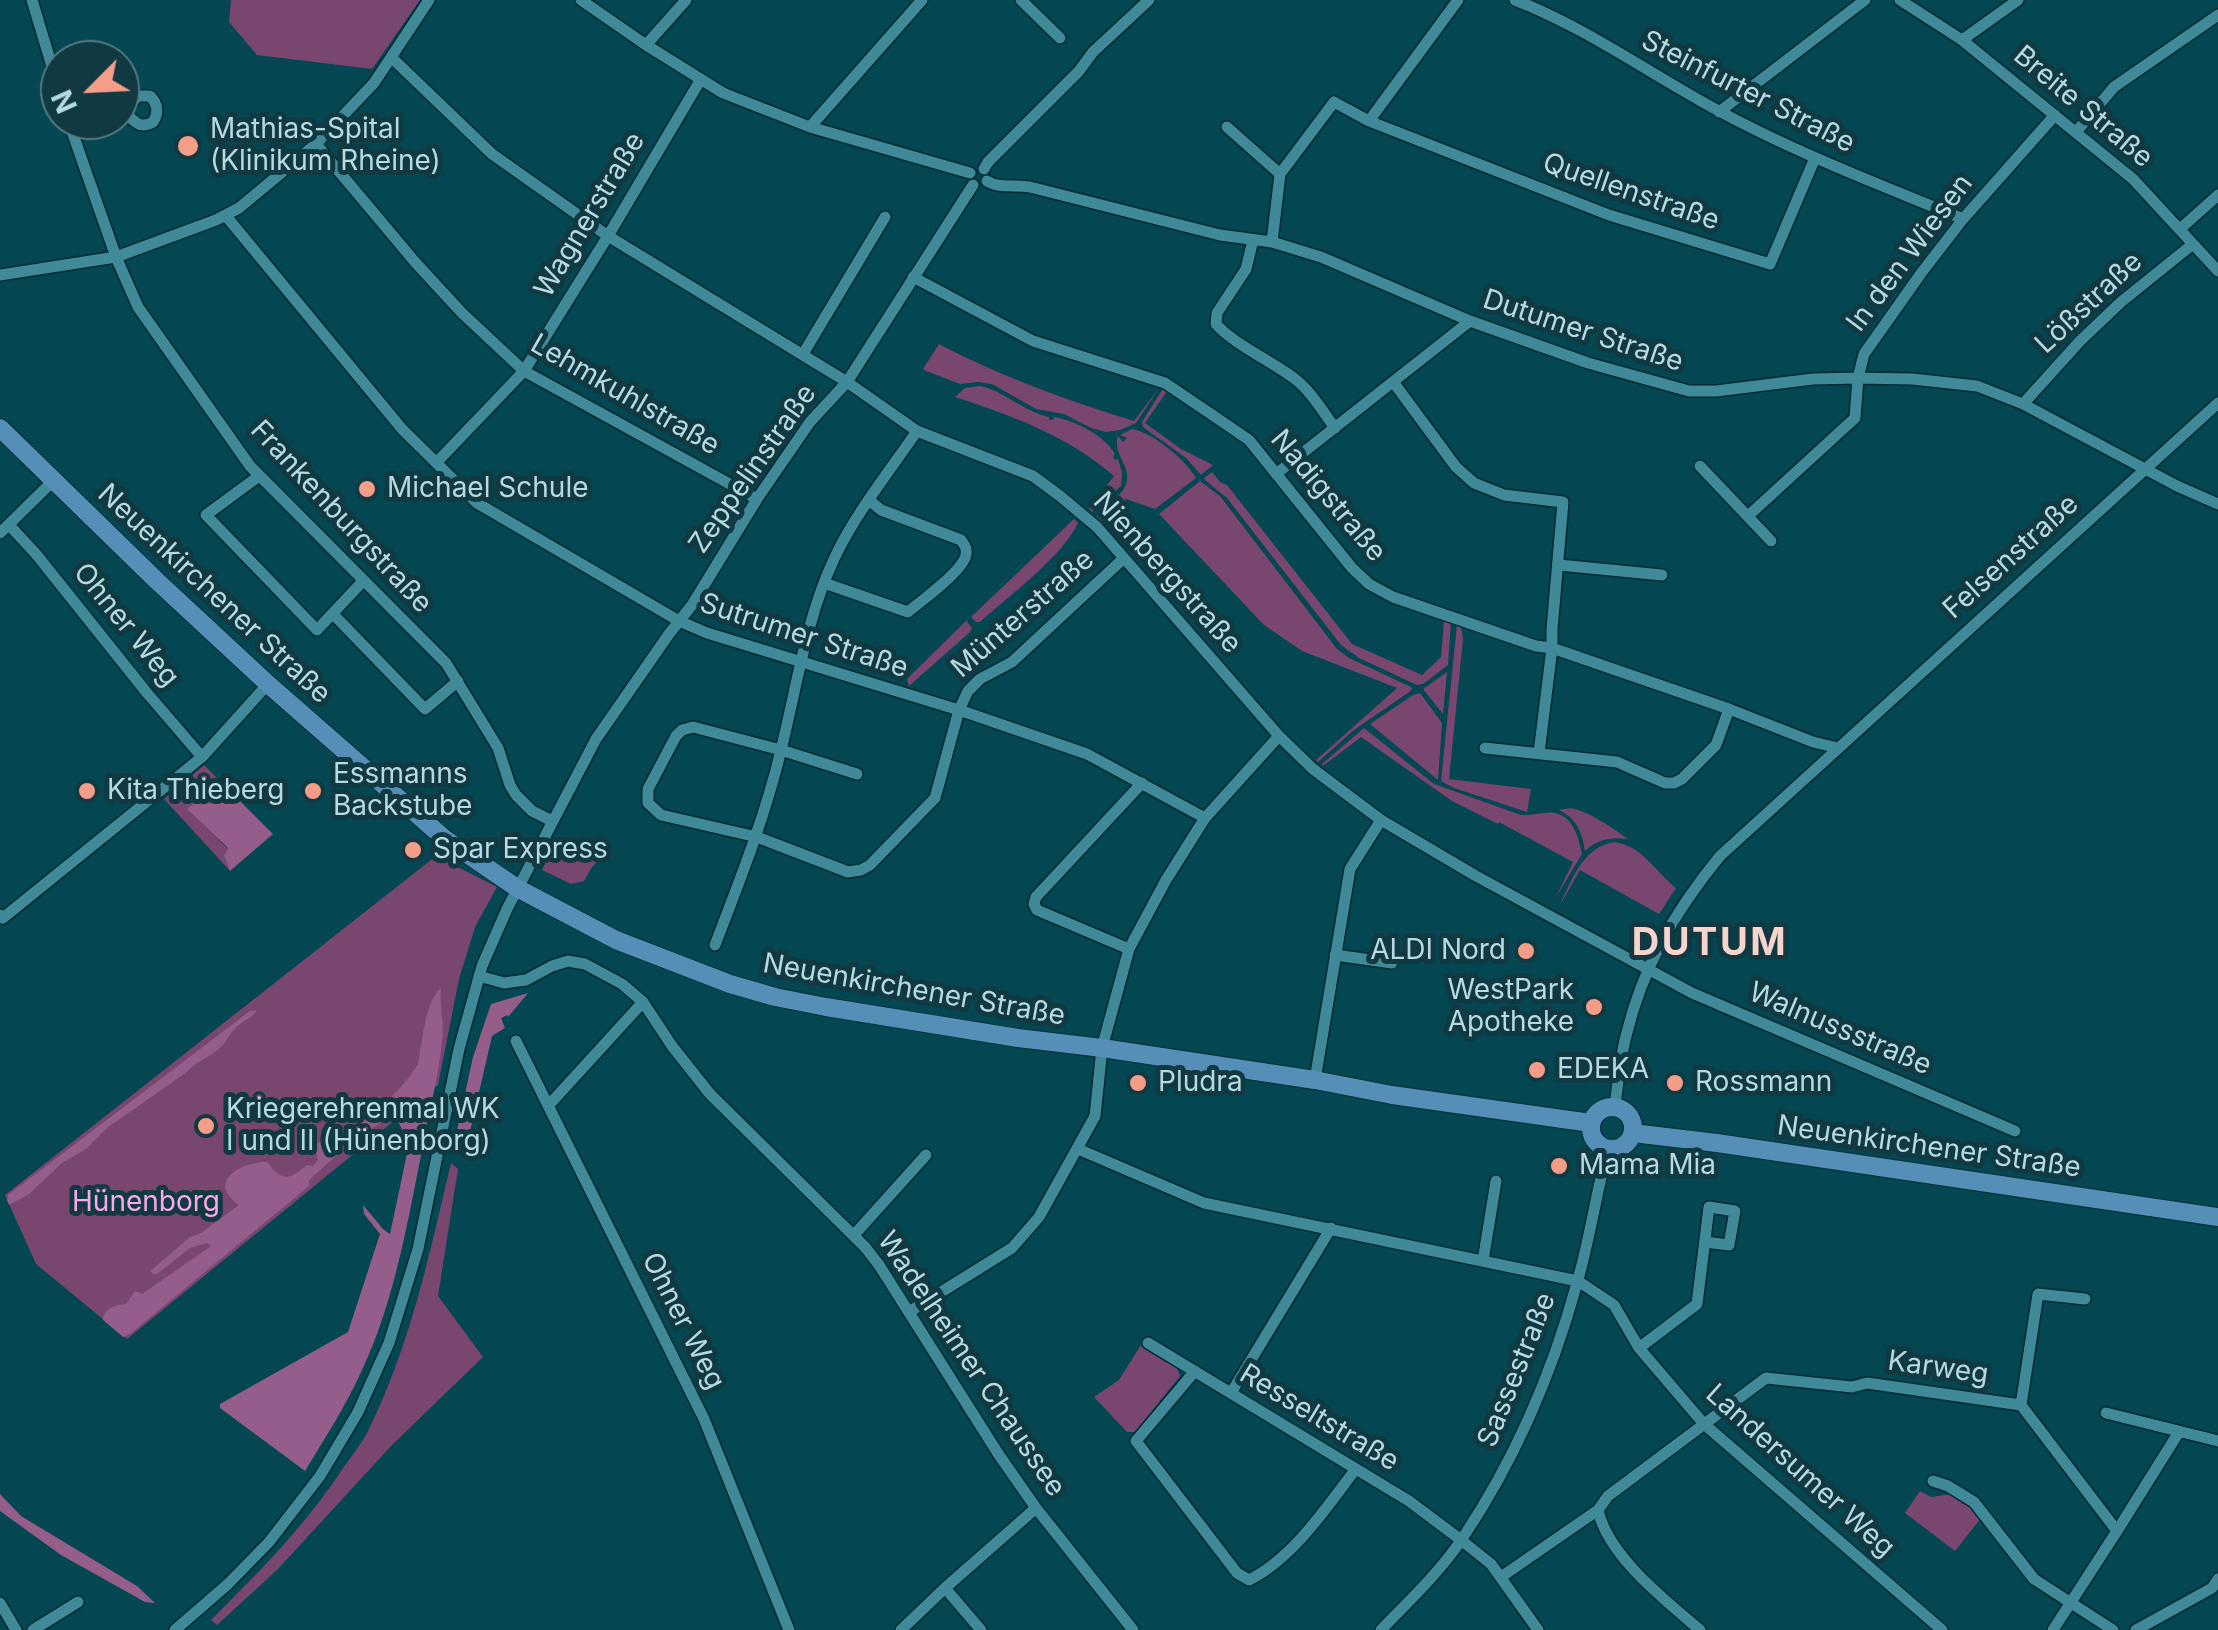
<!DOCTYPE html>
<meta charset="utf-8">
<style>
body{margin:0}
#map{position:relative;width:2218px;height:1630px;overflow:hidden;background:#044651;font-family:Inter,sans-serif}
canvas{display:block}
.north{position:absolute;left:40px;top:40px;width:100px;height:100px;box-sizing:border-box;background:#113941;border:2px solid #537981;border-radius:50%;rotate:246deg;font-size:28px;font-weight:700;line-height:40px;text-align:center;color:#b7dae2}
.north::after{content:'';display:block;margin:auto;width:35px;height:45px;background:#f49e8a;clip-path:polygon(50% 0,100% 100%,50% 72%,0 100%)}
</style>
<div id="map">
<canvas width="2218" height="1630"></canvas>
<div class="north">N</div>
</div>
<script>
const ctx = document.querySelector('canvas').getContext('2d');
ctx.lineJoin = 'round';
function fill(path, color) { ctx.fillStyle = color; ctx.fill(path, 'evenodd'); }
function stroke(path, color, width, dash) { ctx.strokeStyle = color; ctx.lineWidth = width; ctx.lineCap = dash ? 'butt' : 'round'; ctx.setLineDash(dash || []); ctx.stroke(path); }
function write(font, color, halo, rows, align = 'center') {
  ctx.font = font + ' Inter,sans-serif'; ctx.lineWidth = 10; ctx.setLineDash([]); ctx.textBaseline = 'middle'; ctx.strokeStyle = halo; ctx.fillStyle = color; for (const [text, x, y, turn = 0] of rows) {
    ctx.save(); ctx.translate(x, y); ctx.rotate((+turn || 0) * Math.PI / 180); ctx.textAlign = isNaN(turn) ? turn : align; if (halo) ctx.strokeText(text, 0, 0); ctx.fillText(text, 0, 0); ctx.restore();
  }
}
const green = new Path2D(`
 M231 0H420L372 69 257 55 229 22Z
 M939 344C1004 378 1064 399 1134 421L1159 388 1136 423 1120 430 1106 432 1091 428 1064 414 1036 409 992 384 978 382 960 384 926 371 923 369Z
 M980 386C1005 391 1022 411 1049 417V420H1053L1054 417C1076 421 1104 435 1115 454L1113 457 1115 460 1118 459 1122 472 1121 486 1092 512 1089 509 1114 476C1068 436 1013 416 955 397L965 388Z
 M1164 387 1167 391 1145 423 1181 449 1213 465 1201 475 1186 458 1143 427 1142 422Z
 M1132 429C1152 432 1187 461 1196 478L1155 509 1126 499 1101 521 1097 516 1098 513C1106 506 1117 499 1123 490 1137 470 1111 455 1118 436L1123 442 1127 438 1120 435Z
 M1212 472 1220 482 1227 485 1352 644 1422 675 1441 657 1444 621H1451L1448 665 1423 684 1417 685 1359 658 1341 645 1227 498 1205 480 1204 478Z
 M1200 481 1220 496 1337 649 1349 658 1411 687 1412 690 1354 730 1318 762 1316 760 1397 688 1302 651 1264 625 1159 514Z
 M1074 519 1078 523C1061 558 1010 595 980 622H976L971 617Z
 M968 619 967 622 972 628 970 632 909 686 907 679Z
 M1457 624 1461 625 1463 639 1449 779 1531 789 1527 812 1454 788 1441 781Z
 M1447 672 1443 714 1423 689Z
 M1420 693 1442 723 1438 780 1370 724 1413 695Z
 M1364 728 1434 784 1521 815C1532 816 1545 811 1555 813 1574 817 1579 839 1582 854L1555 899 1573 862 1499 822 1498 824 1452 801 1361 737 1323 766 1322 764Z
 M204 765 220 781 188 809 228 849 224 858 230 871 164 799Z
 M1571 808C1592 813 1611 827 1628 839 1611 837 1598 839 1585 851 1582 832 1577 819 1559 810Z
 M1615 842C1642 846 1654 870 1676 888L1659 914 1580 870 1559 907C1572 880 1582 847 1615 842Z
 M554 844C569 848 588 849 600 859L592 867 584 881 571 884 542 870Z
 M436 856 497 887 475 927 459 979 438 1085 127 1339 36 1264 5 1195Z
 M451 1163 458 1169 438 1296 483 1357 392 1445 277 1570 217 1625 211 1620C258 1573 304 1527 341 1471 350 1458 360 1446 367 1433 410 1347 429 1256 451 1163Z
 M1141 1345 1176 1366 1180 1376 1135 1432H1127L1094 1397 1119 1380Z
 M1920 1491 1931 1497 1952 1494 1972 1506 1981 1518 1955 1551 1905 1513Z`);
const forest = new Path2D(`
 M220 781 273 834 230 871 224 857 228 848 187 809Z
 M441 988C439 1006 445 1024 442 1041 439 1074 430 1107 424 1140 409 1215 395 1301 362 1370 346 1406 325 1438 305 1471L220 1408V1404L348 1332 380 1234 364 1214 363 1205 383 1229 390 1234 409 1144 394 1113 370 1130 362 1123C369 1111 378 1108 389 1099 399 1090 410 1077 418 1064 422 1043 425 1001 441 988Z
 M528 993 508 1017 507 1015 501 1018 505 1028 492 1036 469 1136 466 1137 456 1135 473 1057 491 1004Z
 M257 1010C252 1018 245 1019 238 1026 229 1033 226 1045 215 1052 205 1059 196 1062 187 1072L107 1128 86 1149 62 1163 29 1194 9 1205 7 1200 8 1195 250 1011Z
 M355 1127 356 1138 309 1180V1186L130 1334 123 1337 103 1320C104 1308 115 1305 126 1304L135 1291 142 1294 211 1246 207 1243 190 1248 157 1274H153L150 1271 190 1237 201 1233 239 1205C206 1182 240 1162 267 1162 282 1181 288 1181 307 1165L313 1166 318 1160 316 1153 310 1146 330 1138H344L347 1128Z
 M0 1494 21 1516 137 1586 155 1603 145 1602 61 1555 0 1511Z`);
const street = new Path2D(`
 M32 0 60 93
 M581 0 646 45 723 93 810 127 970 173
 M1021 0 1060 38
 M1515 0C1587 28 1650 74 1717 110 1796 153 1881 185 1963 219
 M1900 0 1962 40 2133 179 2218 271
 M1962 40 2018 0
 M646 45 686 0
 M392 58 492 154 608 236 847 382 917 431 1033 476 1060 496 1097 527 1279 736 1313 769 1381 820 1476 876 1692 993 2015 1131
 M120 105 132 102 138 96H150C158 104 159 113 153 122 139 130 135 121 125 113L120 112
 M1719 112 1865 0
 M68 120 116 257 138 307 250 466 446 663 498 748 510 785 516 795 532 811 552 821
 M1369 121 1458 0
 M810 127 922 0
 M1227 127 1280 174
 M2076 132 2114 87 2218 15
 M316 144 415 262 462 313 524 371 757 499
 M984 169 988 162 1079 71 1093 52 1149 0
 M987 181C999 189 1015 184 1030 187L1220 235 1272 242 1321 257 1470 321 1588 363 1689 391H1716L1813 379 1858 378 1912 379 1977 386 2023 404 2177 486 2218 504
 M226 216 402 429 477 503 679 621 707 633 959 710 1087 754 1205 818
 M2180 229 2218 195
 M1253 240 1246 269 1217 313 1216 324C1232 343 1273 362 1295 379 1311 391 1323 412 1335 428
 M1272 242 1280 174 1334 102 1369 121 1609 215 1770 264 1815 158
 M0 275 116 257 216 220 239 208 316 144 374 83 429 0
 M913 277 1033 341 1165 383 1208 412 1249 440 1352 568 1369 584 1393 597 1536 646 1552 648 1729 709 1813 742 1838 748
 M803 354 885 217
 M1394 383 1456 467 1474 483 1504 495 1563 502 1552 629V648L1539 753
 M2023 404 2080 341 2121 302 2193 244
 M437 462 524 371 608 236 701 79
 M1700 466 1771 541
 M1276 474 1470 321
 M259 476 206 515 317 630 363 581
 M1748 516 1855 418 1858 378 1864 354 1922 272 1963 219 2055 115
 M10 526 36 554 147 693 202 757
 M0 533 54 480
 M1559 565 1662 575
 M824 583 908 612C922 600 962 572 966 555 967 548 965 546 961 540L881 510 869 500
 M333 614 425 709 458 681
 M1485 748 1617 762 1665 783H1674L1682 779 1716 745 1729 709
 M857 774 781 750 693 727 682 730 676 736 648 789V803L661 815 757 837 848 872 861 870 870 865 935 798 959 710 968 691 980 679 1012 662 1124 558
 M0 915 3 918 202 757 268 684
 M715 945C740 880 765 817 781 750 797 686 806 619 834 559 855 514 889 472 917 431
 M1129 949 1037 910 1034 904 1036 897 1142 783
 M1335 955 1392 963
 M479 976 504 983 526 980 552 966 568 961 585 964 622 984 643 1002 672 1046 710 1094 865 1247 879 1265 999 1455 1036 1508 1133 1630
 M516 1041 704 1419 789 1630
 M1315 1080 1350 869 1381 820
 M548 1106 643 1002
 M1615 1106C1618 1083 1620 1059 1626 1036 1643 966 1675 911 1720 856L2218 403
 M1078 1149 1204 1203 1578 1281 1614 1305 1639 1348 1704 1424 1942 1630
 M854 1235 926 1155
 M1483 1261 1496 1181
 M909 1312 1012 1248 1039 1217 1095 1116 1102 1048 1129 949 1166 880 1205 818 1279 736
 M1148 1343 1409 1501 1461 1540 1491 1564 1538 1630
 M1639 1348 1697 1304 1709 1207 1735 1211 1729 1245 1705 1242
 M1195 1371 1136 1441 1237 1573 1249 1580C1293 1558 1326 1508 1355 1470
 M1231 1393 1331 1228
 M2021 1405 2117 1531 2053 1630
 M2021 1405 2038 1294 2085 1299
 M2106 1413 2218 1441
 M1933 1481 1948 1486 1974 1502 2034 1579 2113 1630
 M2117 1531 2179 1432
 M1501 1577 1598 1510
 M0 1603 16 1630
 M33 1630 78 1602
 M175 1630 228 1584 269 1542 320 1476 358 1412 389 1343 418 1249 459 1049 482 966 507 909 596 739 669 634 692 605 757 499 810 422 847 382 973 185
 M901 1630 945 1588
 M981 1630 945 1588 1036 1508
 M1381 1630C1409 1601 1439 1573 1462 1539 1515 1460 1552 1374 1577 1283 1590 1239 1596 1193 1608 1149
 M1700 1630C1665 1600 1608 1556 1598 1510L1608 1496 1766 1378 1852 1387 1867 1383 2021 1405
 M2136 1630 2212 1588 2218 1579`);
const secondary = new Path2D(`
 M0 428 157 581 268 684 445 839 517 888 616 940 730 984 775 997 826 1007 1018 1038 1102 1048 1315 1080 1392 1095 1591 1123
 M1591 1128a21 21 0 1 1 42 0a21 21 0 1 1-42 0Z
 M1633 1133 1717 1143 2218 1217`);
const markers = [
 [188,146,12,"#f49e8a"],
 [367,489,10,"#f49e8a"],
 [87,791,10,"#f49e8a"],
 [313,791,10,"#f49e8a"],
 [413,850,10,"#f49e8a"],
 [1526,951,10,"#f49e8a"],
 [1594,1007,10,"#f49e8a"],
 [1537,1070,10,"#f49e8a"],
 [1138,1083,10,"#f49e8a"],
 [1675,1083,10,"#f49e8a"],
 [206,1126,10,"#f49e8a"],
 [1559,1166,10,"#f49e8a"]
];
const streetNames = [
 ["Steinfurter Straße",1748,92,27],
 ["Breite Straße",2083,107,40],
 ["Quellenstraße",1631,192,19],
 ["Wagnerstraße",590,215,-59],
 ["In den Wiesen",1910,253,-53],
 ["Lößstraße",2089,303,-43],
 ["Dutumer Straße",1583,331,18],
 ["Lehmkuhlstraße",625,395,30],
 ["Zeppelinstraße",753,469,-55],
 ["Nadigstraße",1328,496,50],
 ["Frankenburgstraße",341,517,47],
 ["Felsenstraße",2011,557,-42],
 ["Nienbergstraße",1167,573,48],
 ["Neuenkirchener Straße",214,594,43],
 ["Münterstraße",1023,614,-41],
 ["Ohner Weg",126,625,51],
 ["Sutrumer Straße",804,636,18],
 ["Neuenkirchener Straße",914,990,10],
 ["Walnussstraße",1840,1029,23],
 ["Neuenkirchener Straße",1929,1147,8],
 ["Ohner Weg",683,1321,63],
 ["Wadelheimer Chaussee",971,1364,56],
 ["Karweg",1938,1368,8],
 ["Sassestraße",1517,1370,-68],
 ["Resseltstraße",1319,1418,31],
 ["Landersumer Weg",1800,1471,42]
];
const poiNames = [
 ["Mathias-Spital",210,130],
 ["(Klinikum Rheine)",210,162],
 ["Michael Schule",387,489],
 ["Essmanns",333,775],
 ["Backstube",333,807],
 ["Kita Thieberg",107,791],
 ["Spar Express",433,850],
 ["ALDI Nord",1506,951,"right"],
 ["WestPark",1574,991,"right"],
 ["Apotheke",1574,1023,"right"],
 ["EDEKA",1557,1070],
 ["Pludra",1158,1083],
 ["Rossmann",1695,1083],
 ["Kriegerehrenmal WK",226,1110],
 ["I und II (Hünenborg)",226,1142],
 ["Mama Mia",1579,1166]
];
const parkNames = [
 ["Hünenborg",146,1203]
];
const districtNames = [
 ["DUTUM",1710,944]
];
fill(green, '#794670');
fill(forest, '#945d8a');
stroke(street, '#002a32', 14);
stroke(secondary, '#002a32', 20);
stroke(street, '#3f8999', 11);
stroke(secondary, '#558fb7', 18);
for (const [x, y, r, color] of markers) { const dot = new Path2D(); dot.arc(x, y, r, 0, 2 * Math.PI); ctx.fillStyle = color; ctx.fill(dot); stroke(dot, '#113941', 4); }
write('28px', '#b7dae2', '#113941', streetNames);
write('28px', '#b7dae2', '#113941', poiNames, 'left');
write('28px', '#f9a9ea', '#113941', parkNames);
ctx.letterSpacing = '2.5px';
write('bold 38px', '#f7d5cd', '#113941', districtNames);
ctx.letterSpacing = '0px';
</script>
